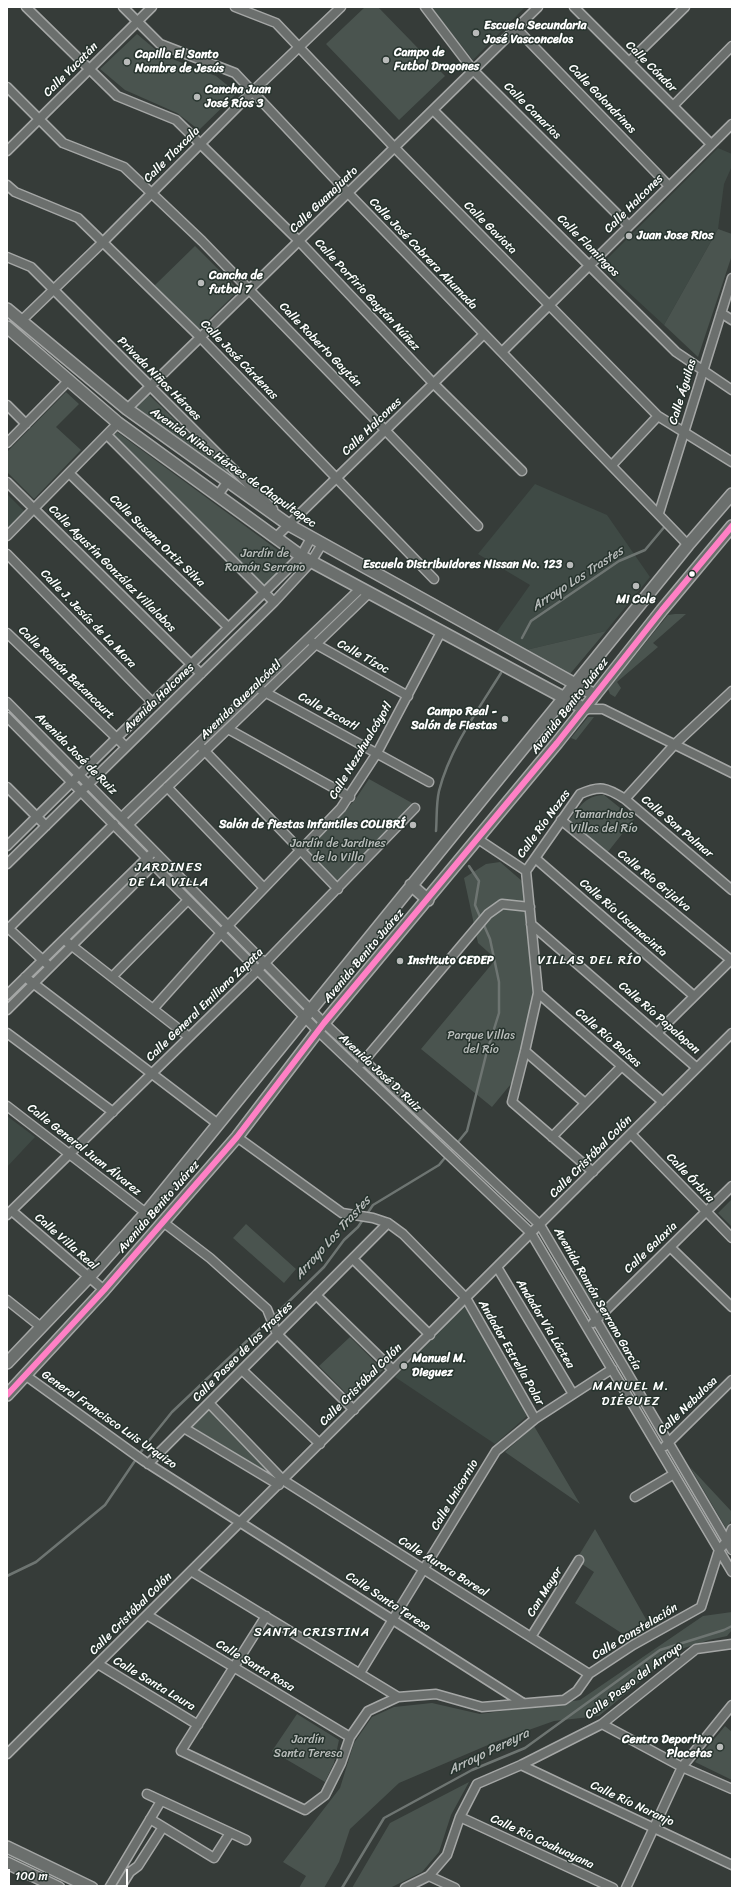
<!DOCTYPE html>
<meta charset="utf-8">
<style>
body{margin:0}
#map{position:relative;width:739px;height:1895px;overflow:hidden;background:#363c39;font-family:Sriracha,sans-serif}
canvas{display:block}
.frame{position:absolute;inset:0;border:8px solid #fff;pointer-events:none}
.scale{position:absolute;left:8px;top:1869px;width:120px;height:18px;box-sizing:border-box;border:2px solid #fff;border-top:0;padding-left:5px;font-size:12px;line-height:14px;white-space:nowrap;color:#fff;-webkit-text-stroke:3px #26332d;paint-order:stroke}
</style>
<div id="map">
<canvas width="739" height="1895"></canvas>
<div class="frame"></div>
<div class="scale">100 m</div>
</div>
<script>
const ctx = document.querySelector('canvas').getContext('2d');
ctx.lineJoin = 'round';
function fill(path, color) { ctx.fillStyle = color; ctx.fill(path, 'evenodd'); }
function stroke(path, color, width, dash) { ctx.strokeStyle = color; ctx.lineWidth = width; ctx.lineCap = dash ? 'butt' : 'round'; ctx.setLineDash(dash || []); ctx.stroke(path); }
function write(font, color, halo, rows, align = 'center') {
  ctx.font = font + ' Sriracha,sans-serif'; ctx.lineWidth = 3; ctx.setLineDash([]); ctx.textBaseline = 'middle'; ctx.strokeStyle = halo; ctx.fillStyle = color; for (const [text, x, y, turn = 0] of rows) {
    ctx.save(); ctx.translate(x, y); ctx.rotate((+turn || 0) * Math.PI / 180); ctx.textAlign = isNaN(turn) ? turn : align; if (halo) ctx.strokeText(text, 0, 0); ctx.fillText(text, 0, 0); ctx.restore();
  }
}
const built = new Path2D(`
 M431 7H525L473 60Z
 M718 148 732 154V166L724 184 718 229 664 325 600 266Z
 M535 484 607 515 650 577 606 631 526 650 496 633 530 585 478 554Z
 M7 494 25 512 7 529Z
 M7 1116 35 1137 7 1167Z
 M464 1305 527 1416 495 1444 395 1377Z`);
const green = new Path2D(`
 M365 7H378L445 76 399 120 326 44Z
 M137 34 162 55 216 76 237 93 199 130 177 113 125 90 100 69Z
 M718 229 732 234V255L698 357 664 325Z
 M195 246 239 290 198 330 154 286Z
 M66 392 79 404 56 427 81 450 34 499 7 472V452Z
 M147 393 246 489 132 408Z
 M117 432 290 559 265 586 113 436Z
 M675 614H686L653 643 658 647 617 682 621 688 615 697 610 694 608 689 668 615Z
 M606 631 570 674 526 650Z
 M588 717H594L576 740 571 738Z
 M369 779 412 803 339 884 306 852 355 800Z
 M604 795 634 819 607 853 568 822C580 807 584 796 604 795Z
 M500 862 522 881 535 998 515 1079 492 1107 421 1049 496 959 478 943 464 878 486 864Z
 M732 1199V1227L718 1213Z
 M246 1224 296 1269 284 1283 233 1238Z
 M571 1271 605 1302 598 1310Z
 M350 1337 383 1370 352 1399 319 1366Z
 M208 1409 272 1476 191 1426Z
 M534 1426 580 1504 505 1452Z
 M690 1467 732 1512V1518L727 1530Z
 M595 1529 647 1621 623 1634 575 1603 594 1572 576 1560Z
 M732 1612V1630L727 1636 709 1640 678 1650 599 1716 554 1721 495 1742 399 1783 350 1829 339 1862 324 1888H299L306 1876 283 1862 340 1788 354 1743 372 1717 394 1707 432 1703 480 1714 580 1700 703 1616Z
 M297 1714 339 1740 334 1763 325 1782 272 1751Z
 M725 1726 732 1732V1780L695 1762Z
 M469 1782 451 1815 439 1852 422 1872 390 1888H352L390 1823Z`);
const stream = new Path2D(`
 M522 638 531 621 619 561 645 550 666 525
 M436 831C437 818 436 804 439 791 450 748 478 710 501 673
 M469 866 479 881 475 905 481 919
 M273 1317 324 1267 344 1240 358 1227 373 1205 439 1165 467 1131 486 1055 499 1013V982L490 939 483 923
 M7 1576 36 1562 105 1505 147 1443 172 1412 269 1320
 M342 1888 384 1818 472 1770 525 1748 660 1650 724 1630 732 1626`);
const minor = new Path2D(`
 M26 7 117 96 176 120 299 241 434 384 522 471
 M123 7 160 44 235 73 348 193 688 545
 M235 7 276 23 394 147 658 416 732 462
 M425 7 473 70 629 226
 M574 7 711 144
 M516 28 669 186
 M629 62 685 7
 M7 87 63 143 124 167 202 241 478 526
 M673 106 732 46
 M433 110 676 352 732 390
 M7 151 152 7
 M7 185 15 192 78 218 200 337 434 579
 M7 257 31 267 273 509
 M721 313 732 320
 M21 321 102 243 253 91 341 7
 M502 352 732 124
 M7 405 26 424
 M127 409 538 7
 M107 435 274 602
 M7 443 69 380
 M612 465 658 416
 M69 473 228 627
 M7 482 201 674
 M218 495 228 481
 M659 513 732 278
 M7 536 118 423
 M276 537 484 334
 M7 554 152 702
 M7 633 126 747
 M312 642 408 696
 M261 690 429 782
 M7 702 324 1023 540 1225 732 1550
 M585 709H603L732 773
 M7 717 318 1031 531 1233 732 1572
 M228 729 350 797
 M201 747 338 889
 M7 787 46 826
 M167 787 264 888
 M625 799 675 744 732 691
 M122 817 361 588
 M561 820 731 960
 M129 824 369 593
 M478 839 526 871
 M7 846 301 556 311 538
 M535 858 694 996
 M7 864 274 602 311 562 322 544
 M526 871 538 993 525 1051 512 1102 593 1172
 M526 871 580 794C600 785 606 787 625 799L732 890
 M531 924 697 1068
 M7 927 47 964
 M9 928 114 824
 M67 942 189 1037
 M25 977 218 1124
 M112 977 188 900
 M538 993 663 1102
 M7 995 150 855
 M153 1009 221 933 341 808 377 753 441 632
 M7 1010 157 861
 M7 1033 113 1112
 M657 1033 732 959
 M525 1051 585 1103
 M362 1063 488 914 502 904 530 907
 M7 1106 146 1213
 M631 1134 732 1238
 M237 1137 342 1213 373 1218 388 1223 403 1234 466 1298 535 1419
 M552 1137 622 1066
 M12 1211 104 1290
 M7 1215 265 963 415 808
 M163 1222 210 1258 267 1309 277 1334 354 1410
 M670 1247 732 1307
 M353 1259 430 1335
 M497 1267 573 1394
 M316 1295 393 1370
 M7 1300 41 1327
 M593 1323 732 1186
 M242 1370 320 1444
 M25 1375 144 1461 523 1703
 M209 1403 283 1480 589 1674
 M184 1428 279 1485
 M665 1446 732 1380
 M148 1464 388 1223
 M635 1497 674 1474
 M191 1571 398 1697
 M147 1615 350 1737
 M266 1616 181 1751 305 1810 325 1795 341 1763 350 1737 368 1711 398 1697 436 1694 482 1707 564 1700 577 1691 589 1674 633 1645 701 1607 719 1550 727 1541 732 1529
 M531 1637 579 1560
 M98 1664 198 1725
 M360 1673 496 1451 535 1419 612 1369
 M602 1724 682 1767 732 1789
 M7 1754 732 1033
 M521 1765 732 1865
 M147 1794 246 1840
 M460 1817 613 1888
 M150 1819 214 1858 230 1833
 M429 1876 455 1888
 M109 1888 161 1801
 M120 1888 130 1872 138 1866 163 1827
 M405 1888 429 1876 447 1855 460 1817 477 1784 521 1765 602 1724 696 1649 732 1644
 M626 1888 682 1767 732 1705`);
const major = new Path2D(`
 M7 309 127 409 289 525 595 695
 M7 327 118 423 301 556 585 709
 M411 885 428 900
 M7 1363 89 1277 146 1213 688 545 732 494
 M7 1395 104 1290 237 1137 324 1023 557 743 662 610 732 526
 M7 1847 92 1888
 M7 1863 59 1888`);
const bus1 = new Path2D(`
 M7 1395 104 1290 237 1137 324 1023 557 743 662 610 732 526`);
const markers = [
 [476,33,4,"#b9bbba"],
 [386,60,4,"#b9bbba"],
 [127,62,4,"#b9bbba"],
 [197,97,4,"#b9bbba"],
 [629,236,4,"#b9bbba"],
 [201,283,4,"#b9bbba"],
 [570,565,4,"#b9bbba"],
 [692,574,3.5,"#fff"],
 [636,586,4,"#b9bbba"],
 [505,719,4,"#b9bbba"],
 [413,825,4,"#b9bbba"],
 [400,961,4,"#b9bbba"],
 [404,1366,4,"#b9bbba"],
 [720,1747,4,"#b9bbba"]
];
const poiNames = [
 ["Escuela Secundaria",484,26],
 ["José Vasconcelos",484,40],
 ["Campo de",394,53],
 ["Futbol Dragones",394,67],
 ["Capilla El Santo",135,55],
 ["Nombre de Jesús",135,69],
 ["Cancha Juan",205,90],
 ["José Ríos 3",205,104],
 ["Juan Jose Rios",637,236],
 ["Cancha de",209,276],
 ["futbol 7",209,290],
 ["Escuela Distribuidores Nissan No. 123",562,565,"right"],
 ["Mi Cole",636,600,"center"],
 ["Campo Real -",497,712,"right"],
 ["Salón de Fiestas",497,726,"right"],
 ["Salón de fiestas infantiles COLIBRÍ",405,825,"right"],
 ["Instituto CEDEP",408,961],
 ["Manuel M.",412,1359],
 ["Dieguez",412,1373],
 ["Centro Deportivo",712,1740,"right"],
 ["Placetas",712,1754,"right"]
];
const streetNames = [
 ["Calle Cóndor",651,67,45],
 ["Calle Yucatán",71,70,-45],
 ["Calle Golondrinas",602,99,46],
 ["Calle Canarios",532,111,45],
 ["Calle Tlaxcala",172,155,-45],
 ["Calle Guanajuato",324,200,-44],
 ["Calle Halcones",634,204,-45],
 ["Calle Gaviota",490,228,45],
 ["Calle Flamingos",588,246,45],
 ["Calle José Cabrera Ahumada",423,254,46],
 ["Calle Porfirio Gaytán Núñez",367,295,47],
 ["Calle Roberto Gaytán",320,345,46],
 ["Calle José Cárdenas",239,360,46],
 ["Privada Niños Héroes",159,379,45],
 ["Calle Águilas",683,392,-73],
 ["Calle Halcones",372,427,-44],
 ["Avenida Niños Héroes de Chapultepec",233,468,35],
 ["Calle Susana Ortiz Silva",157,541,44],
 ["Calle Agustín González Villalobos",112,569,45],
 ["Calle J. Jesús de La Mora",88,619,46],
 ["Calle Tízoc",363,657,29],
 ["Calle Ramón Betancourt",66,673,44],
 ["Avenida Halcones",159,698,-44],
 ["Avenida Quezalcóatl",241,700,-44],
 ["Avenida Benito Juárez",570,706,-52],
 ["Calle Izcoatl",328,712,29],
 ["Calle Nezahualcóyotl",361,751,-59],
 ["Avenida José de Ruiz",76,754,45],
 ["Calle Río Nazas",544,824,-54],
 ["Calle San Palmar",677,827,40],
 ["Calle Río Grijalva",654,881,39],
 ["Calle Río Usumacinta",623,918,41],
 ["Avenida Benito Juárez",364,956,-50],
 ["Calle General Emiliano Zapata",205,1005,-44],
 ["Calle Río Papalopan",659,1018,41],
 ["Calle Río Balsas",608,1038,41],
 ["Avenida José D. Ruiz",380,1073,43],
 ["Calle General Juan Álvarez",84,1150,38],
 ["Calle Cristóbal Colón",591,1157,-45],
 ["Calle Órbita",690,1178,46],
 ["Avenida Benito Juárez",159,1207,-49],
 ["Calle Villa Real",66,1242,41],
 ["Calle Galaxia",651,1248,-44],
 ["Avenida Ramón Serrano García",597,1299,60],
 ["Andador Vía Láctea",545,1324,59],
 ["Calle Paseo de los Trastes",243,1352,-45],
 ["Andador Estrella Polar",511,1353,60],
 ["Calle Cristóbal Colón",361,1385,-45],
 ["Calle Nebulosa",688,1406,-44],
 ["General Francisco Luis Urquizo",109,1420,35],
 ["Calle Unicornio",455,1495,-59],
 ["Calle Aurora Boreal",443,1567,32],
 ["Can Mayor",545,1592,-58],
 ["Calle Santa Teresa",388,1602,33],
 ["Calle Cristóbal Colón",131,1614,-45],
 ["Calle Constelación",635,1632,-31],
 ["Calle Santa Rosa",255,1666,31],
 ["Calle Paseo del Arroyo",634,1681,-37],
 ["Calle Santa Laura",154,1684,31],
 ["Calle Río Naranjo",632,1804,25],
 ["Calle Río Coahuayana",542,1842,25]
];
const parkNames = [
 ["Jardín de",265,554],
 ["Ramón Serrano",265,568],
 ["Tamarindos",604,815],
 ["Villas del Río",604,829],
 ["Jardín de Jardines",338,844],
 ["de la Villa",338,858],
 ["Parque Villas",481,1036],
 ["del Río",481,1050],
 ["Jardín",308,1740],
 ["Santa Teresa",308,1754]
];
const waterNames = [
 ["Arroyo Los Trastes",578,579,-33],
 ["Arroyo Los Trastes",333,1238,-48],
 ["Arroyo Pereyra",489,1752,-26]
];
const neighbourhoodNames = [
 ["JARDINES",169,868],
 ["DE LA VILLA",169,883],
 ["VILLAS DEL RÍO",590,961],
 ["MANUEL M.",631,1387],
 ["DIÉGUEZ",631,1402],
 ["SANTA CRISTINA",312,1633]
];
fill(built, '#3f4a45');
fill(green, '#4a544f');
stroke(stream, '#6e7572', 2.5);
stroke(minor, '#a5a7a6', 11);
stroke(major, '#a5a7a6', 14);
stroke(minor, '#6b6f6d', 8);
stroke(major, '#6b6f6d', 11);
stroke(bus1, '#ff80c5', 6);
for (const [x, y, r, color] of markers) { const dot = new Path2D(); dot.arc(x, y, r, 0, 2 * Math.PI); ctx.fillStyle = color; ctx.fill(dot); stroke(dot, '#26332d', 1.5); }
write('bold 12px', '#fff', '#26332d', poiNames, 'left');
write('12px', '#fff', '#26332d', streetNames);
write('12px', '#b8bcba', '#26332d', parkNames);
write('italic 13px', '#b9bdbc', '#26332d', waterNames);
ctx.letterSpacing = '1px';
write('13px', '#fff', '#26332d', neighbourhoodNames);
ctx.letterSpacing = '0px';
</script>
